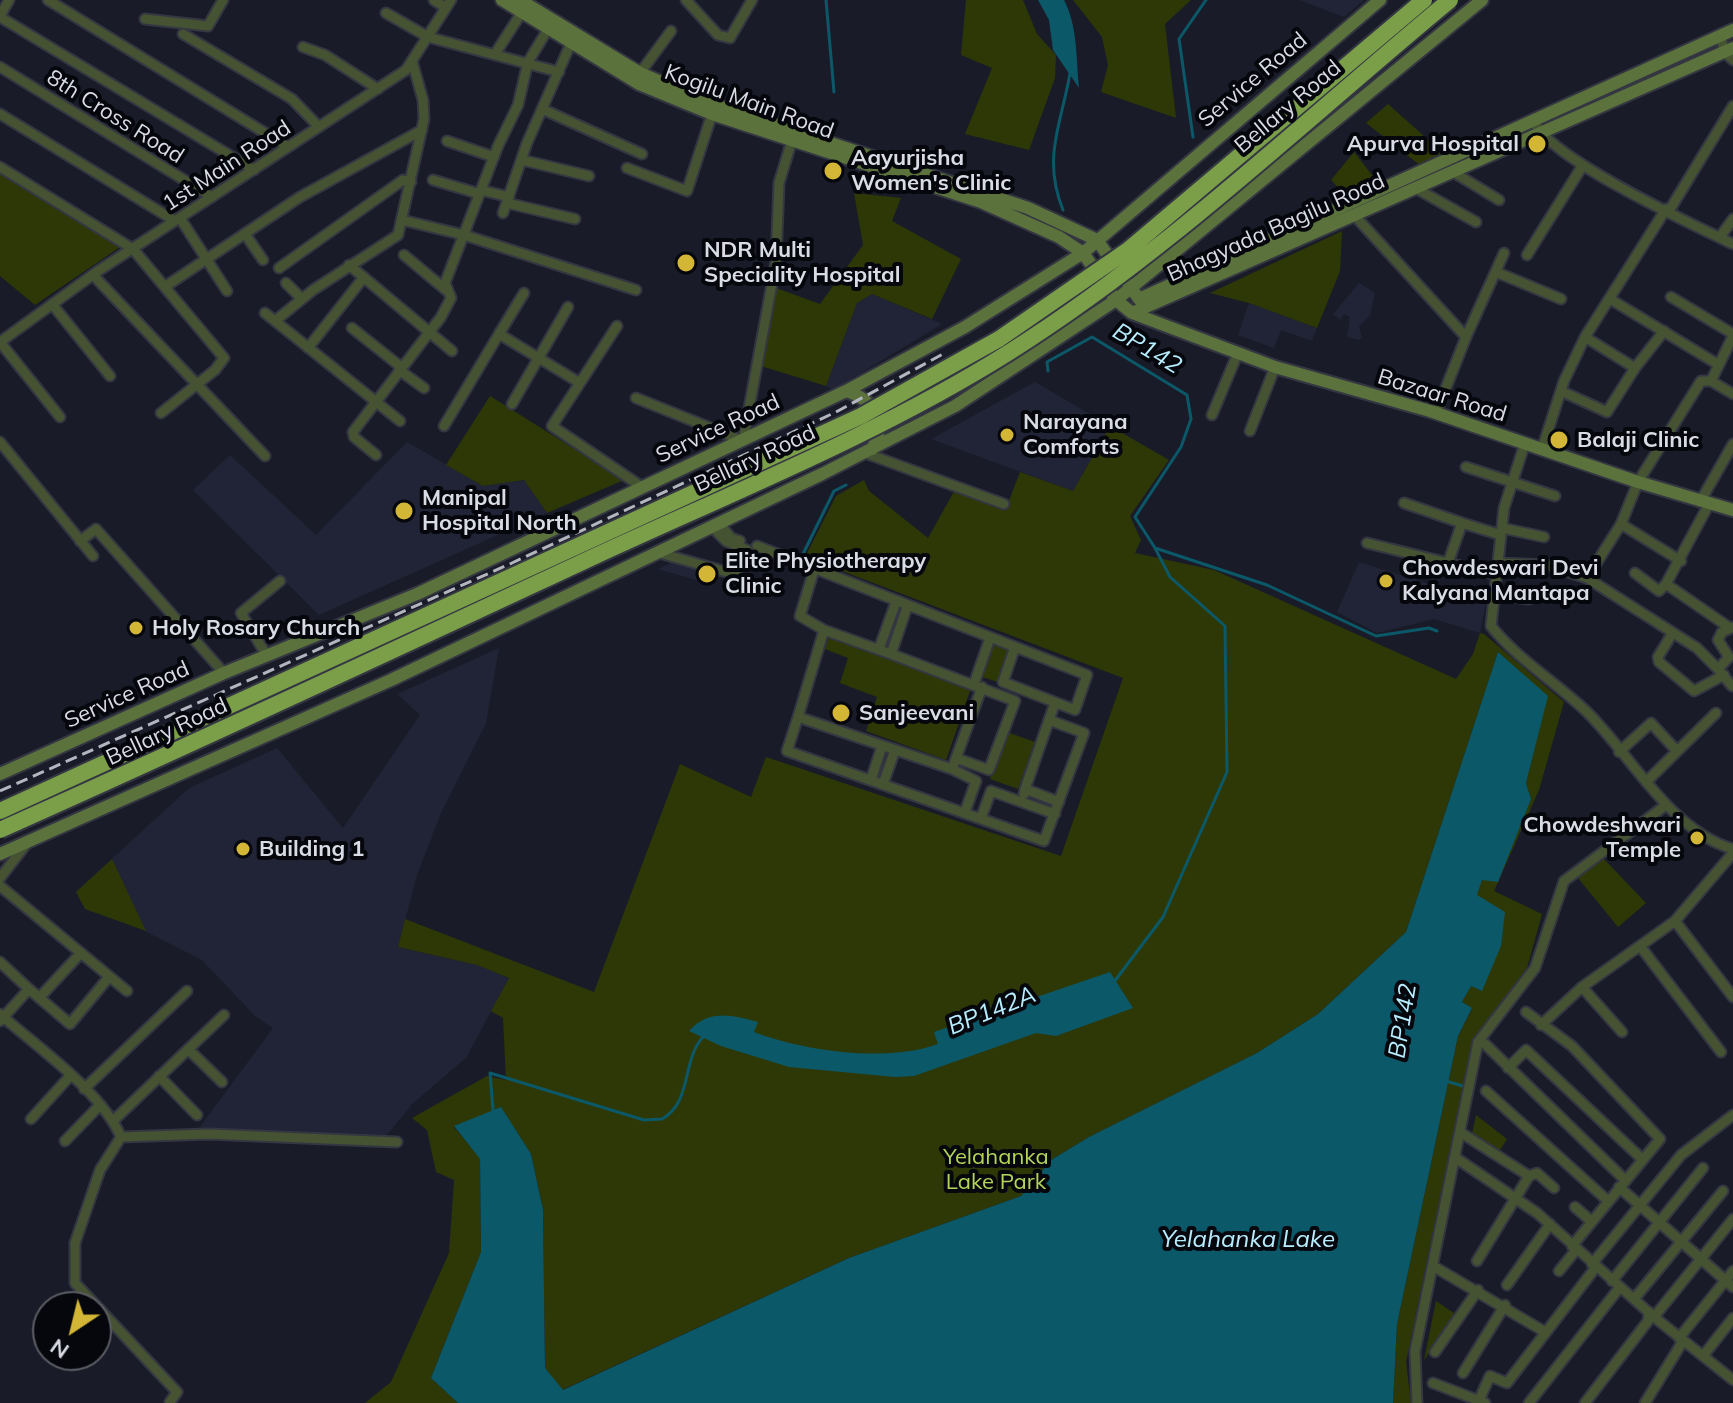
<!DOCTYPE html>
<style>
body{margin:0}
#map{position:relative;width:1733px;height:1403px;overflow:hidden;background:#191c28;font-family:Mulish,sans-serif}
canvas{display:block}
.north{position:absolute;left:32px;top:1291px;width:80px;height:80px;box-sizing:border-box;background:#06070c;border:2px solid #5b5c63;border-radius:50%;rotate:215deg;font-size:22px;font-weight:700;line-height:32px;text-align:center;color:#dadce5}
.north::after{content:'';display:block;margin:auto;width:28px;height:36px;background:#d3b635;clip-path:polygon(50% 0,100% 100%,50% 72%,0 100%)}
</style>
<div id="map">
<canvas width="1733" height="1403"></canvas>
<div class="north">N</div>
</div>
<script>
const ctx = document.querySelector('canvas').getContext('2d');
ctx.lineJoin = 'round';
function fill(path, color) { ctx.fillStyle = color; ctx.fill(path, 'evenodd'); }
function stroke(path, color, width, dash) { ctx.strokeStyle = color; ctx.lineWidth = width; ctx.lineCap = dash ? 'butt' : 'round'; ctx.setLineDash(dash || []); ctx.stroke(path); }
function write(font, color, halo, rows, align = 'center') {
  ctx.font = font + ' Mulish,sans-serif'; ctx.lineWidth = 8; ctx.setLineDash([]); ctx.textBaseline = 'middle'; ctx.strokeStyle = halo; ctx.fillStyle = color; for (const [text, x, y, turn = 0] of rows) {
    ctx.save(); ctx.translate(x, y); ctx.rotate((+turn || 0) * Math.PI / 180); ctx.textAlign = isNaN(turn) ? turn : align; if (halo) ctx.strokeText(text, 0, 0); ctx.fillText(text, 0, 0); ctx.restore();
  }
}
const built = new Path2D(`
 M1299 0H1364L1344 17Z
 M1359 283 1375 293 1370 315 1359 326 1362 338 1359 340 1347 337 1350 317 1344 314 1340 320 1333 314Z
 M872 294 942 324 833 390 826 386 857 303Z
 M1249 303 1317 328 1312 341 1281 330 1274 348 1238 335Z
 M1035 382 1110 426 1073 491 931 439Z
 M407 442 483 486 524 480 547 513 319 615 193 490 230 455 316 535Z
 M686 556 713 564 707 583 658 569Z
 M1359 562 1486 602 1480 633 1434 619 1377 633 1337 612Z
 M499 648 486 723 441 813 417 875 398 947 477 965 509 978 466 1058 413 1103 377 1147 357 1140 199 1128 273 1028 255 1016 202 960 131 924 85 909 76 892 189 788 277 748 343 828 420 715 397 694Z`);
const green = new Path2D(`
 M966 0H1023L1037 34 1056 55 1055 78 1029 150 965 134 992 68 961 55Z
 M1073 0H1191L1165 24 1176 118 1101 92 1108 65 1102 37Z
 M1388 104 1443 153 1421 166 1366 123Z
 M1354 152 1379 184 1348 198 1331 180Z
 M0 172 120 247 35 305 0 276Z
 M854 193 901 198 892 221 961 259 932 319 872 294 857 303 826 386 761 366 776 288 820 304 863 245Z
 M1342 231 1340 271 1317 328 1249 303 1210 293Z
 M490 396 624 480 547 513 524 480 483 486 446 465Z
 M1110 426 1169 460 1130 516 1141 540 1135 553 1214 570 1456 679 1473 654 1480 633 1484 634 1564 702 1539 790 1494 891 1542 914 1527 968 1472 1042 1406 1362 1411 1403H1393L1397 1324 1458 1036 1472 1009 1462 1002 1471 985 1481 991 1476 896 1482 880 1516 831 1531 799 1526 783 1547 697 1498 652 1406 932 1318 1014 1257 1053 1089 1137 1051 1160 1021 1196 849 1258 562 1390 545 1369 543 1210 531 1154 501 1108 454 1127 480 1158 481 1252 431 1378 458 1403H365L391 1382 449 1253 454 1180 436 1172 427 1130 412 1118 487 1076 506 1080 503 1018 491 1011 509 978 477 965 398 947 405 919 594 992 680 764 751 797 766 757 1061 856 1123 678 805 557 836 496 864 480 869 491 928 538 956 488 1007 506 1020 472 1073 491Z
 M829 637 972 685 946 760 866 731 877 697 840 683 848 658 825 649Z
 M993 644 1009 649 998 682 982 677Z
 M1007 732 1035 742 1018 789 990 779Z
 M1602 857 1646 903 1618 927 1578 878Z
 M112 859 146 931 85 909 76 892Z
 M1476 1115 1507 1139 1499 1152 1472 1134Z
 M1436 1301 1458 1316 1424 1360Z`);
const water = new Path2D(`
 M1038 0H1064C1078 27 1076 59 1079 88L1053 50 1049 20Z
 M1498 652 1548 696 1526 783 1531 799 1498 882 1482 880 1477 895 1505 912 1501 946 1482 991 1471 986 1462 1002 1472 1008 1458 1036 1397 1324 1393 1403H458L431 1378 481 1252 480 1159 454 1126 501 1107 531 1154 543 1210 545 1368 563 1390 849 1258 1021 1196 1051 1160 1089 1137 1257 1053 1318 1014 1406 932Z
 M1110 972 1133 1008 1056 1036 1036 1033 914 1076 895 1077 789 1067 721 1046 689 1031C709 1009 732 1015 758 1022L754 1032C803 1051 888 1063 938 1044L934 1032Z`);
const stream = new Path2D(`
 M826 0 834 92
 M1193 137 1179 39 1206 0
 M1063 210C1042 157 1061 126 1070 73
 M1048 371 1047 362 1092 337 1187 395 1191 419 1181 447 1135 517 1155 548 1267 585 1376 636 1429 628 1437 631
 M801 558 834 491 846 485
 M1114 982 1163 917 1227 772 1225 626 1170 577 1155 548
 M1446 1081 1466 1087
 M493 1110 490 1073 644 1120 662 1119C693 1102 681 1059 704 1036`);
const street = new Path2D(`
 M48 0 288 147
 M434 0 446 8
 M686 0 718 35 730 38 752 0
 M386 13 428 37 559 72
 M0 16 9 0
 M0 17 254 170
 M145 19 208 26 223 0
 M183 34 292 99 319 127
 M1721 36 1724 52 1733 60
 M303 47 325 55 378 89
 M495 54 522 12
 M0 67 212 197
 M640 73 671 31
 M542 109 642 154
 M0 114 175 221
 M1533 120C1548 158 1691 224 1733 244
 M447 141 494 157
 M522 160 589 176
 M0 167 133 249 224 358 215 370 161 413
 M627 168 687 191 712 114
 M1453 172 1499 200
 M433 180 480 194
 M1417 189 1476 222
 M481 190 509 197
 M507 203 575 219
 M1669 211 1733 106
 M503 213 527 143 571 43
 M1355 216 1466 337 1436 413
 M180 218 227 291
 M402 220 464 235 636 290
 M245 234 263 260
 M1720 237 1733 219
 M404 255 446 290
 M1527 255 1583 165
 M349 265 452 351
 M279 268 403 180 411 182
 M1496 272 1561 299
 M93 275 265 456
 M286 283 302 299
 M166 286 300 197 422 130
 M1671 297 1733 334
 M1610 299 1719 365
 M52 304 110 376
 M265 313 400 421
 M275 321 313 290 398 235 424 119 423 100 412 61
 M617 326 552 426 642 487
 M352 328 401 367
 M499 334 524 293
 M1466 337 1504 253
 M1585 337 1635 368 1664 331
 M0 342 98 271 406 70 451 0
 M0 342 60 417
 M308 348 364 277
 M399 370 424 388
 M1711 381 1733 394
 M1561 391 1607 412 1635 368
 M636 398 743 441 776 262 779 183 792 140
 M512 404 568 307
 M1212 415 1237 355
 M444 426 499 334 580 383
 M1250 431 1275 367
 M0 442 93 556
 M1525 443 1504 508 1491 626C1517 659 1557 683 1587 712 1631 755 1670 831 1733 849
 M1542 449 1564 381 1585 337 1666 209
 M865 453 1004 504
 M376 455 354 437 353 432 441 317 451 298 445 283 498 146 518 105 528 62 548 29
 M1466 467 1555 496
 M1700 502 1733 444
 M1404 503 1462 523
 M1709 504 1666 584 1730 628
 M719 523 731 538 740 541
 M1621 524 1681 561
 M711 526 726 541 747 550
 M1502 528 1544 537
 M80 541 96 529 224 673
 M1367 543 1497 575
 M757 546 1087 675 1075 710 1003 682 1015 647
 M656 552 737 575
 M1448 563 1462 523 1501 535
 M1498 563 1547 565 1587 578 1697 648 1718 669
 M1635 573 1659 591 1666 584
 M1587 578 1621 524 1638 482 1701 381H1711L1733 336
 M1496 595 1529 599
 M907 607 891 654 1015 701 989 770 956 758
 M824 630 891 654
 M1672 634 1658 657 1659 662 1694 691 1724 675
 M879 649 896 602
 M267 656 241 613 280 581
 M974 684 990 638
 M1732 686 1718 669 1729 657 1718 640 1722 632 1733 627
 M982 687 952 769 798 717 787 751 1044 841 1084 733 1049 720 1055 703
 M798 717 824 630 800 616 814 570
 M1619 752 1651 723 1676 750
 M952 769 976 781 965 812
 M871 780 882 746
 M1646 782 1716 713
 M883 784 895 750
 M1025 789 1049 720
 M1024 794 1025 789 1059 802
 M981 818 991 791 1055 814
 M0 878 27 843
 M0 886 127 991
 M1675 921 1733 997
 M1640 946 1721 1052
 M0 962 29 989 0 1021
 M1582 987 1622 1032
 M29 989 70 1024 109 977
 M39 998 79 955
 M1526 1012 1572 1046 1660 1139 1572 1246
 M0 1014C38 1048 101 1091 121 1137L100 1170 75 1243V1283L177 1392 170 1402
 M1541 1025 1582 987 1675 921 1733 853
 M1485 1044 1624 1179
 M188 1049 222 1082
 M1508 1068 1526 1050 1642 1159
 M159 1076 197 1115
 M84 1089 187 991
 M1486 1091 1608 1201
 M31 1119 70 1076
 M114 1120 224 1015
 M1460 1132 1529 1176
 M121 1137 209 1134 397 1142
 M65 1141 100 1105
 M1456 1158 1537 1213 1654 1317 1733 1380
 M1619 1187 1733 1287
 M1575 1207 1591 1221
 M1477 1261 1529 1176 1537 1173 1554 1188
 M1592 1264 1681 1155 1733 1115
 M1433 1266 1545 1332
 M1559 1271 1576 1250
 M1612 1281 1703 1168
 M1507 1285 1550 1224
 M1634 1299 1723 1191
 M1654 1317 1733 1219
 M1679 1338 1733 1271
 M1435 1352 1478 1290
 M1703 1356 1733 1318
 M1463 1373 1505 1305
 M1433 1383 1485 1403
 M1479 1400 1490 1376 1507 1383 1596 1267
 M1417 1403 1415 1351 1478 1042 1535 968 1564 881 1666 805
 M1529 1403 1620 1287
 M1585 1403 1648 1321 1649 1312
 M1645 1403 1683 1341`);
const secondary = new Path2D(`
 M502 0 639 84 712 114 981 202 1059 237 1083 253 1116 300 1132 313 1275 367 1430 411 1638 482 1733 510
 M520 0 640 73 715 105 1028 208 1097 240 1116 267
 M1127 282 1139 299 1733 30
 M1132 313 1733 48
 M846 391C873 399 888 423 872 449
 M0 774 224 673 417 594 846 391 965 327 1083 253 1380 0
 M0 854 391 680 822 474 955 406 1116 300 1482 0`);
const rail = new Path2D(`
 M0 791 512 563 836 412 943 354`);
const highwayBridge = new Path2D(`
 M0 811 861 416 999 339 1128 250 1424 0
 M0 830C198 742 394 650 591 558 731 493 877 435 1008 353 1167 253 1305 120 1450 0`);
const markers = [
 [1537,144,10,"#d3b635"],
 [833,171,10,"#d3b635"],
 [686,263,10,"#d3b635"],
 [1007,435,8,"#d3b635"],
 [1559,440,10,"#d3b635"],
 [404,511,10,"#d3b635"],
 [707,574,10,"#d3b635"],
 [1386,581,8,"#d3b635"],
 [136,628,8,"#d3b635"],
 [841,713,10,"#d3b635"],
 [1697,838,8,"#d3b635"],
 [243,849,8,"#d3b635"]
];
const streetNames = [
 ["Service Road",1253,80,-40],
 ["Kogilu Main Road",749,102,20],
 ["Bellary Road",1288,107,-40],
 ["8th Cross Road",115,117,32],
 ["1st Main Road",227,166,-33],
 ["Bhagyada Bagilu Road",1276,228,-24],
 ["Bazaar Road",1442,396,17],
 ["Service Road",718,429,-25],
 ["Bellary Road",755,459,-25],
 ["Service Road",127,695,-24],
 ["Bellary Road",167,732,-25]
];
const poiNames = [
 ["Apurva Hospital",1519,144,"right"],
 ["Aayurjisha",851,158],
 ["Women's Clinic",851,183],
 ["NDR Multi",704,250],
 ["Speciality Hospital",704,275],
 ["Narayana",1023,422],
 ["Comforts",1023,447],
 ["Balaji Clinic",1577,440],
 ["Manipal",422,498],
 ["Hospital North",422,523],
 ["Elite Physiotherapy",725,561],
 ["Clinic",725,586],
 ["Chowdeswari Devi",1402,568],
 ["Kalyana Mantapa",1402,593],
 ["Holy Rosary Church",152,628],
 ["Sanjeevani",859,713],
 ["Chowdeshwari",1681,825,"right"],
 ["Temple",1681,850,"right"],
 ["Building 1",259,849]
];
const parkNames = [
 ["Yelahanka",996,1157],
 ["Lake Park",996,1182]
];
const waterNames = [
 ["BP142",1147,349,31],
 ["BP142A",992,1011,-22],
 ["BP142",1403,1021,-81],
 ["Yelahanka Lake",1248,1240]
];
fill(built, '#212436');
fill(green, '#2d3806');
fill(water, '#0b5869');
stroke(stream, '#0b5869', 3);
stroke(street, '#343742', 13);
stroke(secondary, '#343742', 16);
stroke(street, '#455332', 9);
stroke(secondary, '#5b723c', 12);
stroke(rail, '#b3b5bf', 3, [12, 6]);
stroke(highwayBridge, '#343742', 20, []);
stroke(highwayBridge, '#7b9f49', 16);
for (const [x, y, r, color] of markers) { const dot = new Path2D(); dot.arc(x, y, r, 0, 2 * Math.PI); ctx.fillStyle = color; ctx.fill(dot); stroke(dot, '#06070c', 3); }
write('22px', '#dadce5', '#06070c', streetNames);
write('bold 22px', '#dadce5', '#06070c', poiNames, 'left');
write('22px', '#b4d45b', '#06070c', parkNames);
write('italic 24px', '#b7eeff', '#06070c', waterNames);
</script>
